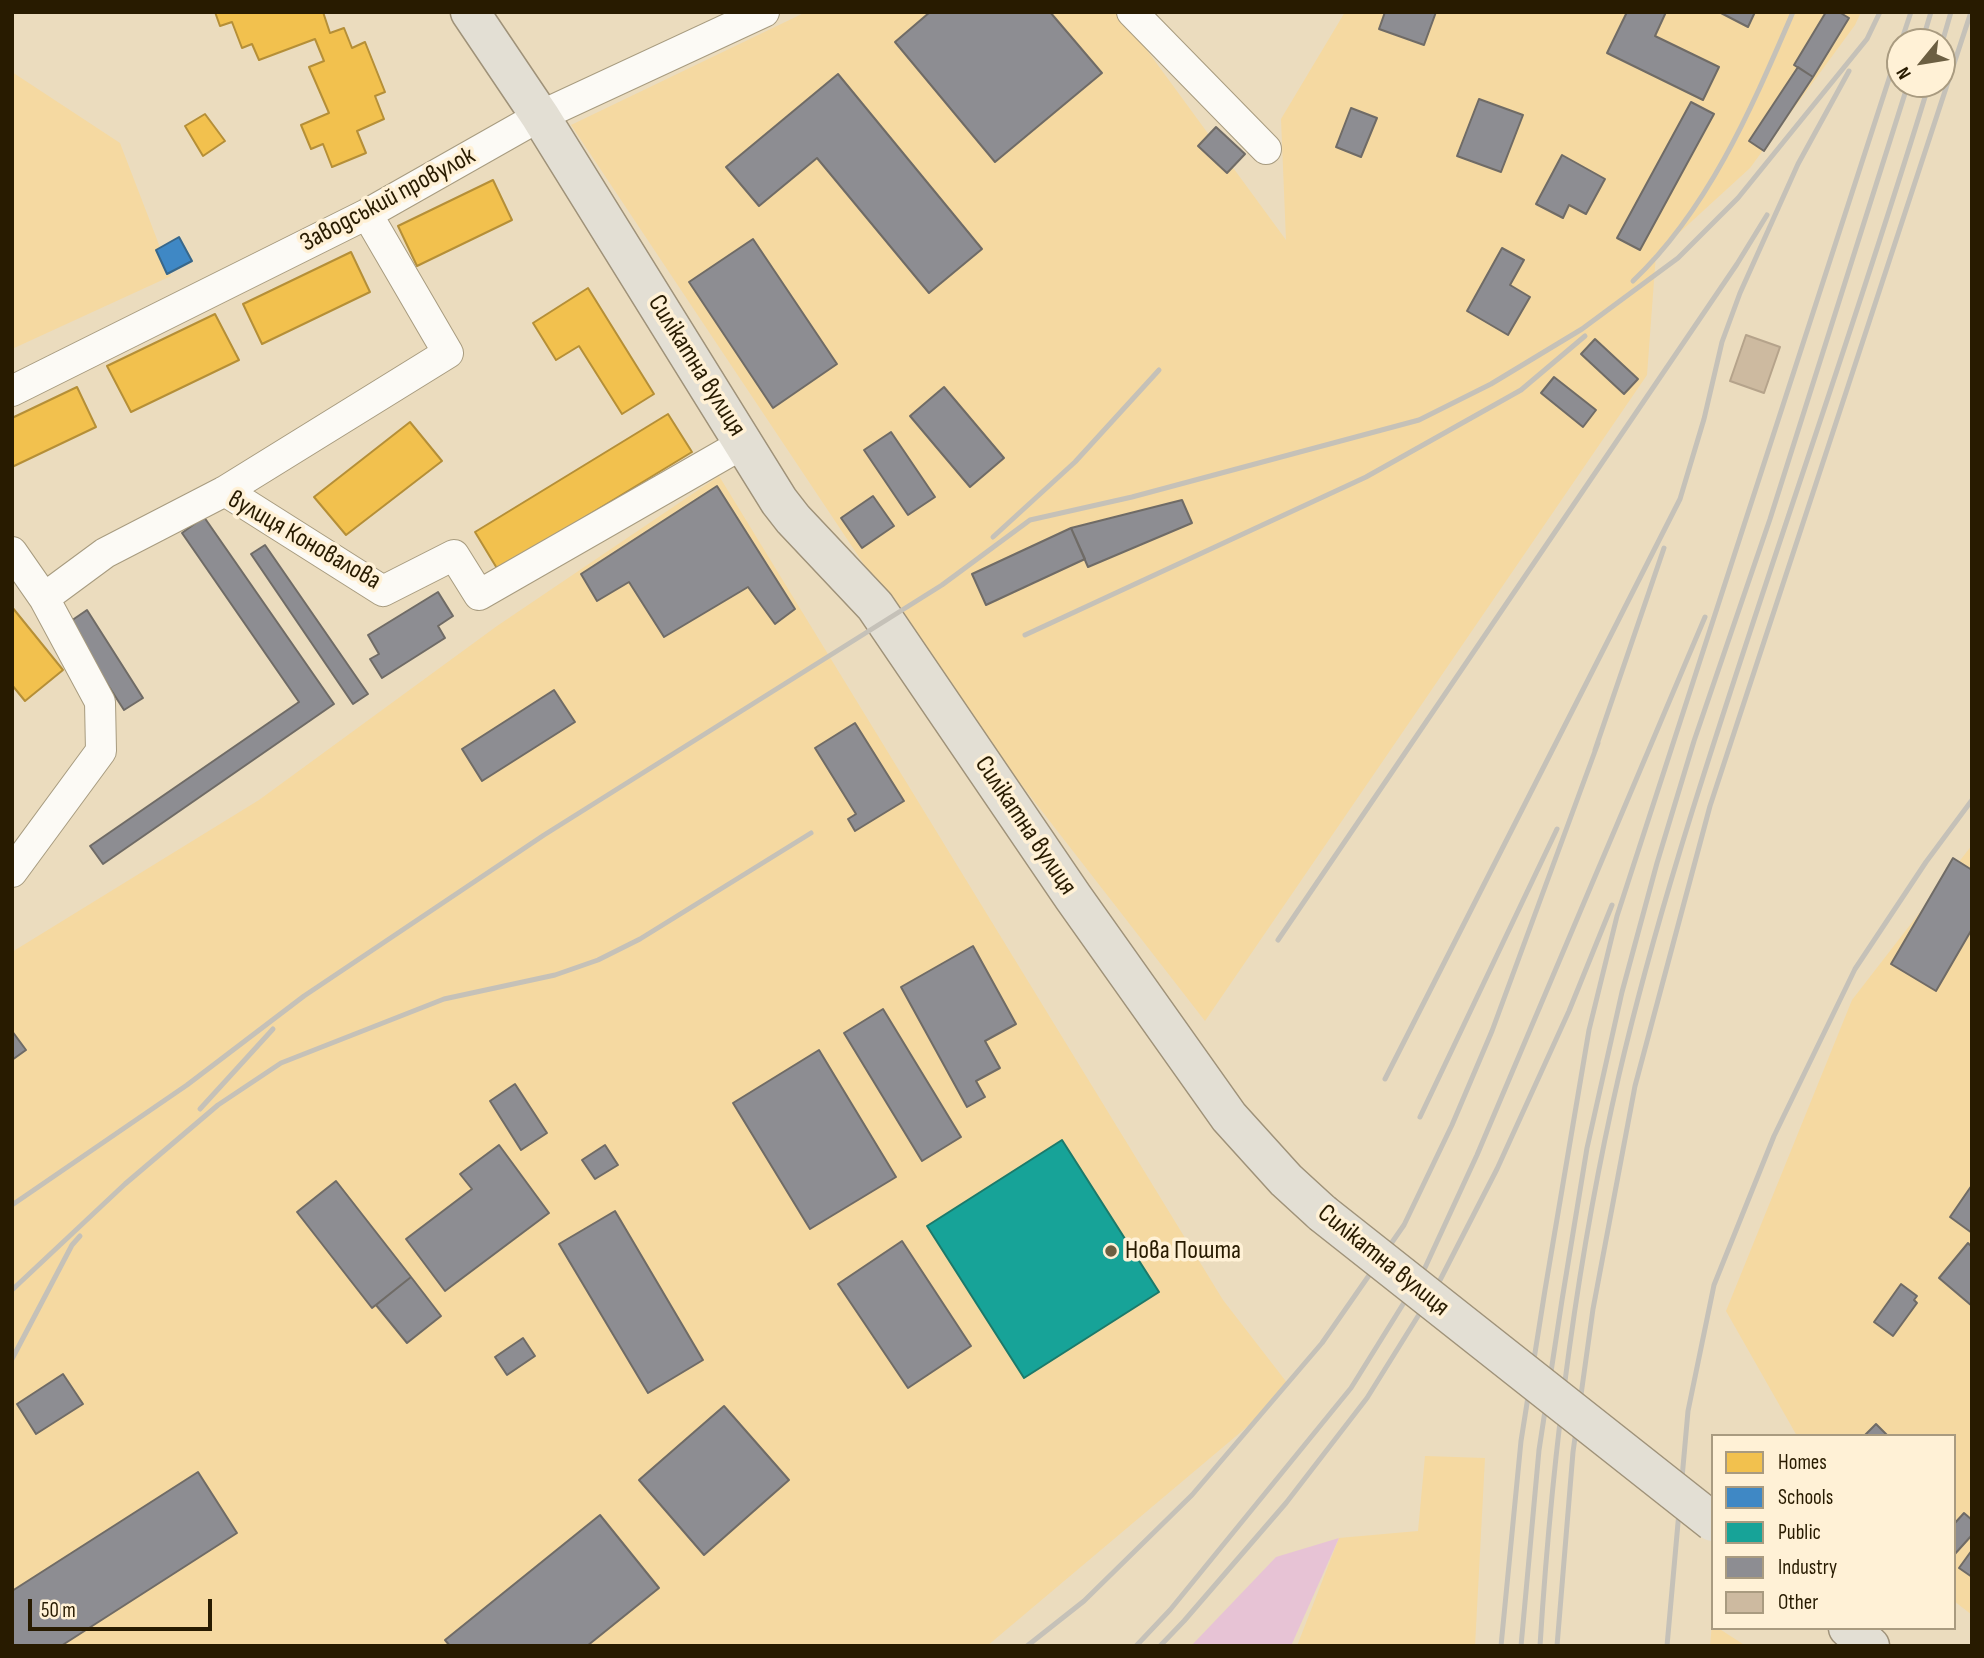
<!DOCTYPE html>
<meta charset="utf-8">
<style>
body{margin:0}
#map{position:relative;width:1984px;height:1658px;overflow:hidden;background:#ebdcbe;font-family:"Sofia Sans Condensed",sans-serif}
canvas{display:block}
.frame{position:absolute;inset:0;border:14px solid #281b00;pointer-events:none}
.legend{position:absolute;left:1711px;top:1434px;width:245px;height:196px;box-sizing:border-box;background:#fff1d6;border:2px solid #a99b80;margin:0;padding:9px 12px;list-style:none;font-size:21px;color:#281b00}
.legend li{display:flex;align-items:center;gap:14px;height:35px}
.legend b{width:35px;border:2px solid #a99b80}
.north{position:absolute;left:1886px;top:28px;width:70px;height:70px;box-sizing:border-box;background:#fff1d6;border:2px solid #a99b80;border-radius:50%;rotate:240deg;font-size:19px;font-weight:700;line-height:28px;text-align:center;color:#281b00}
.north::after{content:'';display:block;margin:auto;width:24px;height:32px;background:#6c5f42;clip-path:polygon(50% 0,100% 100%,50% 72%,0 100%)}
.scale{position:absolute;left:28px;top:1599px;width:184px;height:32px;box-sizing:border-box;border:4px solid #281b00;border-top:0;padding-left:9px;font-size:21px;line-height:24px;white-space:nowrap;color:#281b00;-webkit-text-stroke:5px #fff1d6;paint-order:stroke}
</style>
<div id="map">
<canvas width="1984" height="1658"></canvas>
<div class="frame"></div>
<ul class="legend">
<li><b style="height:19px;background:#f2c14e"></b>Homes</li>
<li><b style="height:19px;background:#3f88c5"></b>Schools</li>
<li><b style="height:19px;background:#17a398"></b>Public</li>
<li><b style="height:19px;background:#8d8d92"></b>Industry</li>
<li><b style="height:19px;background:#cdbaa0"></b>Other</li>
</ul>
<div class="north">N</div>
<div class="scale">50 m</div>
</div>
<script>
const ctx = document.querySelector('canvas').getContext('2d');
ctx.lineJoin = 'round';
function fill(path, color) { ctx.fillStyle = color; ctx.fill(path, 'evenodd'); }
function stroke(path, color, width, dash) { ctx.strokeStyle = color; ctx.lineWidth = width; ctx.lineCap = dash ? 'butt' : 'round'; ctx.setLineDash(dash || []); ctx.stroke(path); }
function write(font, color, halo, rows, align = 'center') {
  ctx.font = font + ' "Sofia Sans Condensed",sans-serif'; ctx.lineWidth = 7; ctx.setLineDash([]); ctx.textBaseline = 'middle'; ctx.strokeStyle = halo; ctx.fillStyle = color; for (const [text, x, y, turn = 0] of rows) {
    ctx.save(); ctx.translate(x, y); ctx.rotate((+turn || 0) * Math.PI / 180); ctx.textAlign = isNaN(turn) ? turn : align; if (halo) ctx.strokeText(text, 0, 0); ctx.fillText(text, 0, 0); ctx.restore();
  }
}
const built = new Path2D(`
 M806 12H1119L1286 240 1281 119 1345 12H1861L1855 25 1750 168 1656 254 1647 375 1205 1021 947 689 571 125Z
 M12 72 120 143 171 276 12 349Z
 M719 476 1223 1300 1288 1384 1254 1421 987 1646H12V952L259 800 497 626Z
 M1972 845V1615L1954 1601V1436H1797L1726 1311 1852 1000Z
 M1425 1456 1485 1458 1475 1646H1297L1339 1538 1418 1531Z
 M1712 1624 1713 1628H1718L1746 1646H1710Z`);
const green = new Path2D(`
 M1339 1538 1291 1646H1191L1276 1557Z`);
const homes = new Path2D(`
 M215 12H323L330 33 344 28 352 48 365 42 385 92 375 96 384 119 357 131 366 153 332 167 323 144 311 149 301 125 329 113 309 67 324 61 315 39 259 60 252 44 242 48 232 22 220 26Z
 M205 114 225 141 203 156 185 126Z
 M493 180 512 220 417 266 398 226Z
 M351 252 370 292 262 344 243 304Z
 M588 288 654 394 622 414 579 346 556 360 533 323Z
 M215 314 239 360 131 412 107 366Z
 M77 387 96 427 12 467V418Z
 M668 414 692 452 498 570 475 532Z
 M410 422 442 461 346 535 314 497Z
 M12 607 63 670 25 701 12 685Z`);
const schools = new Path2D(`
 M179 237 192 261 167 274 156 250Z`);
const public = new Path2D(`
 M1062 1140 1159 1292 1024 1378 927 1226Z`);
const industry = new Path2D(`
 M930 12H1050L1102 73 995 162 895 42Z
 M1385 12H1436L1424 45 1379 29Z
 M1627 12H1666L1655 36 1719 67 1703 100 1607 53Z
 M1719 12H1755L1748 27Z
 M1826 12H1839L1849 18 1813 77 1794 65Z
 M1798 67 1813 77 1764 151 1749 141Z
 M838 74 982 249 929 293 817 158 759 206 726 167Z
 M1479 99 1523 115 1501 172 1457 156Z
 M1691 102 1714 114 1640 250 1617 238Z
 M1351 108 1377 118 1361 157 1336 147Z
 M1216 127 1245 154 1227 173 1198 146Z
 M1562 155 1605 179 1586 214 1569 205 1563 218 1536 204Z
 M753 239 837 364 773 408 689 282Z
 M1502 248 1524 260 1510 285 1530 297 1508 335 1467 311Z
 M1595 339 1638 379 1624 394 1581 354Z
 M1554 377 1596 410 1583 427 1541 393Z
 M944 387 1004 458 970 487 910 416Z
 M891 432 935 497 908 515 864 450Z
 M717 486 795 609 775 624 748 587 664 637 629 582 597 601 581 574Z
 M873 496 894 526 862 548 841 518Z
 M1182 500 1192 523 1088 567 1071 528Z
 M204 517 334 704 103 864 90 846 299 702 182 533Z
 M1071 528 1085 559 986 605 972 574Z
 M265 545 368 694 353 704 251 554Z
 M438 592 453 616 438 626 445 638 382 678 370 659 379 654 368 635Z
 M87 610 143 698 124 710 68 623Z
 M554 690 575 722 482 781 462 749Z
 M855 723 904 801 855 831 848 819 856 814 815 748Z
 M1953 858 1972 870V929L1936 991 1891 964Z
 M973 946 1016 1024 985 1041 1000 1068 976 1081 985 1097 967 1107 901 987Z
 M883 1009 961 1137 922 1161 844 1033Z
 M12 1031 26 1050 12 1060Z
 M819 1050 896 1177 810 1229 733 1103Z
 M515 1084 547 1133 521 1150 490 1101Z
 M499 1145 549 1213 445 1291 406 1239 472 1189 460 1174Z
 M605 1145 618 1165 595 1179 582 1160Z
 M336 1181 411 1277 372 1308 297 1212Z
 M1972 1185V1233L1950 1217Z
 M615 1211 703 1360 648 1393 559 1244Z
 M902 1241 971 1346 908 1388 838 1284Z
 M1968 1243 1972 1247V1306L1939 1278Z
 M411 1277 441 1316 407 1343 376 1305Z
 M1901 1284 1917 1296 1914 1300 1917 1303 1893 1336 1874 1322Z
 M523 1338 535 1356 507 1375 495 1357Z
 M63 1374 83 1404 36 1434 17 1404Z
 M724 1406 789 1480 704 1555 639 1480Z
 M1876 1424 1888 1436H1864Z
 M198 1472 237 1533 61 1646H12V1591Z
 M1964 1513 1972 1520V1535L1954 1555V1524Z
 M600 1515 659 1588 587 1646H450L445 1640Z
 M1972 1550V1577L1959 1568Z`);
const building = new Path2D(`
 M1746 335 1780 347 1764 393 1730 381Z`);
const minor = new Path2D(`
 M1132 12 1266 149
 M12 391 367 214 540 116 764 12
 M225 491 383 591 454 555 479 595 744 443
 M12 552 44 598 105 553 225 491 448 353 367 214
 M12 872 101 751 100 702 44 598`);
const major = new Path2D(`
 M470 12 540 116 779 501 793 519 875 606 1073 897 1229 1117 1286 1180 1322 1213
 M1848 1628 1870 1646`);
const rail = new Path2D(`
 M1901 42 1911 12
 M1922 42 1931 12
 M1942 43 1951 12
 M1633 281C1709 209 1752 107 1793 12
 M993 537 1075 462 1159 370
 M1025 635 1366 477 1521 390 1585 336
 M1595 750 1664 548
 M1278 940 1737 264 1767 215
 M1385 1079 1680 499 1704 419 1722 342 1740 293 1798 164 1849 71
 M200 1109 273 1029
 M1420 1117 1557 829
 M12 1205 187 1085 304 996 544 835 942 585 1030 520 1132 497 1419 420 1491 384 1582 329 1678 258 1738 198 1867 39 1880 12
 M12 1290 125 1184 218 1105 281 1063 444 999 555 975 598 960 640 939 811 833
 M12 1359 72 1245 80 1236
 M1027 1646 1084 1601 1192 1495 1322 1343 1404 1225 1452 1125 1492 1031 1598 743
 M1136 1646 1170 1610 1351 1388 1423 1272 1477 1155 1705 617
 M1160 1646 1184 1621 1286 1503 1367 1398 1438 1284 1497 1169 1569 1011 1612 905
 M1501 1646 1521 1441 1545 1290 1589 1030 1617 916 1900 45
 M1521 1646 1539 1450 1562 1300 1587 1148 1622 992 1657 863 1694 741 1770 519 1908 84
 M1540 1646C1552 1455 1576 1262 1619 1075 1654 925 1702 778 1750 632 1810 449 1873 268 1929 84
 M1557 1646 1573 1452 1593 1309 1635 1086 1710 806 1971 12
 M1667 1646 1688 1411 1714 1285 1774 1136 1855 969 1926 862 1972 800`);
const majorBridge = new Path2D(`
 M1322 1213 1713 1522`);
const markers = [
 [1111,1251,7,"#6c5f42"]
];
const streetNames = [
 ["Заводський провулок",388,200,-28],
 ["Силікатна вулиця",696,366,58],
 ["вулиця Коновалова",304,541,30],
 ["Силікатна вулиця",1025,826,56],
 ["Силікатна вулиця",1383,1261,39]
];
const poiNames = [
 ["Нова Пошта",1125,1251]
];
fill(built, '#f5d9a1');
fill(green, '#e7c3d5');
fill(homes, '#f2c14e');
stroke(homes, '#b58f37', 2);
fill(schools, '#3f88c5');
stroke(schools, '#38678a', 2);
fill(public, '#17a398');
stroke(public, '#1c7a6a', 2);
fill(industry, '#8d8d92');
stroke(industry, '#6f6b66', 2);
fill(building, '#cdbaa0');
stroke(building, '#b5a38b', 2);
stroke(minor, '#a79b7f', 32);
stroke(major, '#9f9279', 41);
stroke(minor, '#fcfaf5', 30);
stroke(major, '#e3dfd4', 38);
stroke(rail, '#c5c1b8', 5);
stroke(majorBridge, '#9f9279', 41, []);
stroke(majorBridge, '#e3dfd4', 38);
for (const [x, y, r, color] of markers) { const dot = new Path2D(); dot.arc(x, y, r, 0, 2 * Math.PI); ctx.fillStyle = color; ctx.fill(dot); stroke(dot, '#fff1d6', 2.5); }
write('26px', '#281b00', '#fff1d6', streetNames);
write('26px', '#281b00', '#fff1d6', poiNames, 'left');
</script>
